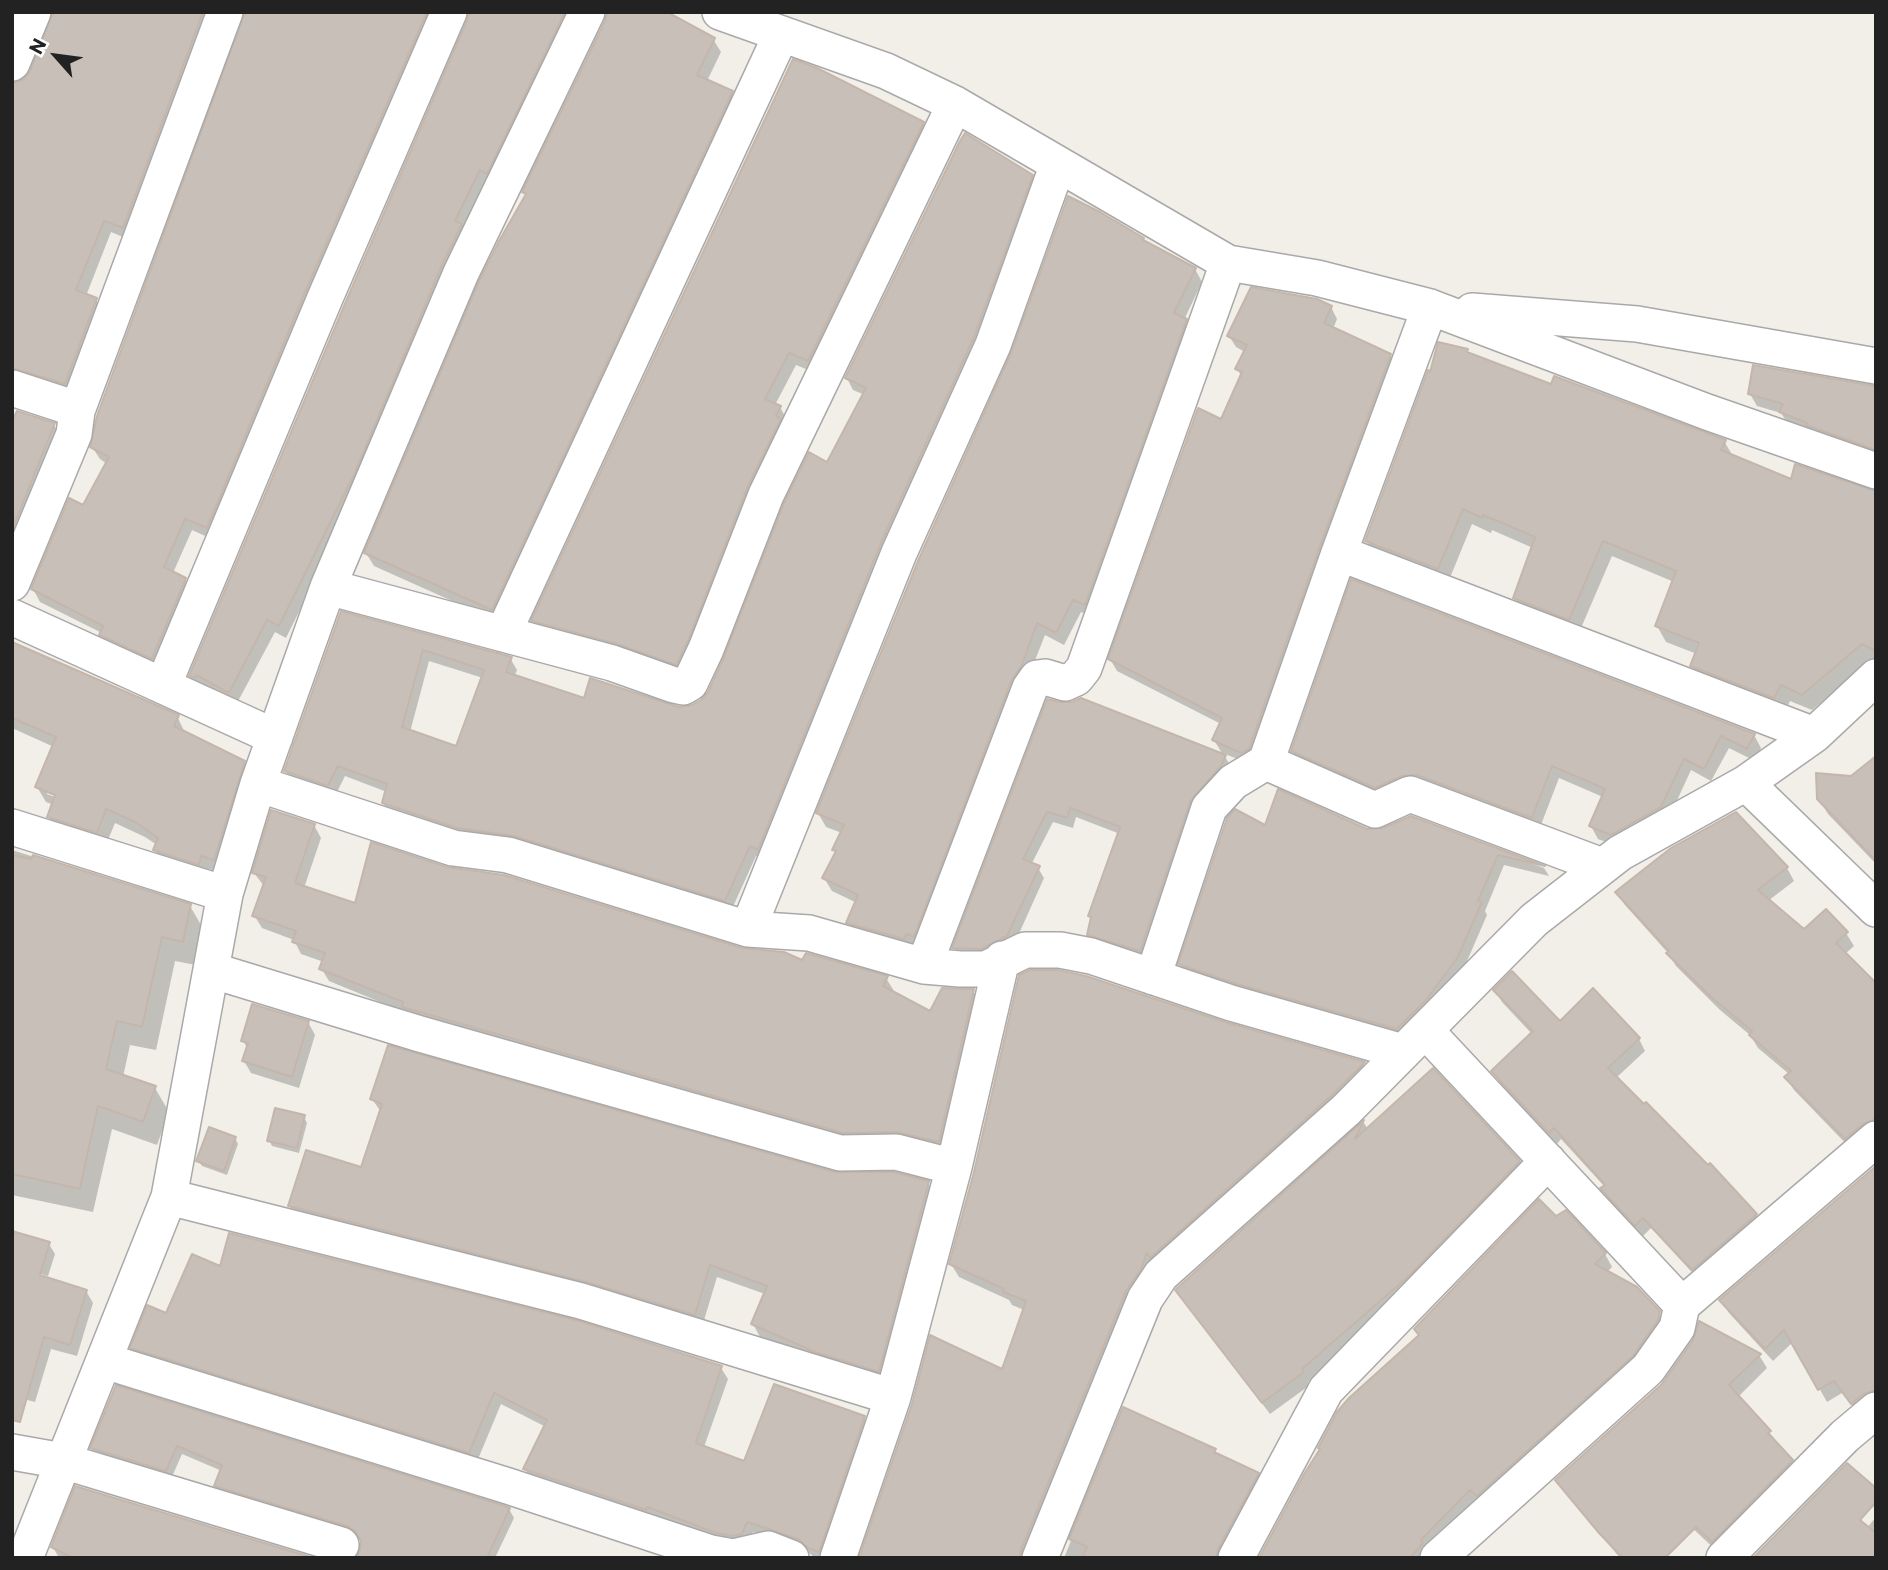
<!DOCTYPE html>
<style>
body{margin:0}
#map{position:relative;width:1888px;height:1570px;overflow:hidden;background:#f2efe9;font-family:Commissioner,sans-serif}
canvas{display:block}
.frame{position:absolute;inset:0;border:14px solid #222;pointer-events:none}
.north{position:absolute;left:21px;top:21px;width:70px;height:70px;-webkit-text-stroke:5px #fff;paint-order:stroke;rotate:298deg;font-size:19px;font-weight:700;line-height:28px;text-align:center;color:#222}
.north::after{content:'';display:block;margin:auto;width:24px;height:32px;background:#222;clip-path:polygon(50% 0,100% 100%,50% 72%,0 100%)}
</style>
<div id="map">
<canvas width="1888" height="1570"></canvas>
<div class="frame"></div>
<div class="north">N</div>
</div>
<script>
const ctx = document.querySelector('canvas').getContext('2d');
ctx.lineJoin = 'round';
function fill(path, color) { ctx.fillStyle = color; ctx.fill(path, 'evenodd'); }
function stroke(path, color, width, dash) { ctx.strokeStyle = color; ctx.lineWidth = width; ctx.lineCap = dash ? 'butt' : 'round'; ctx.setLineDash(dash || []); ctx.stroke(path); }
const shadow = new Path2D(`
 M54 12H216L130 240 111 232 86 296 96 300 103 312 72 396 12 382V84L25 81 32 72Z
 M308 12H437L214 540 192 530 173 573 185 579 192 592 159 670 108 647 102 633 40 602 33 589 84 508 107 464 100 459 92 447Z
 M471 12H580L360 488 286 638 275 632 236 705 199 689 191 676Z
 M607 21 713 39 721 52 707 81 731 93 739 106 499 622 374 566 366 553 527 196 524 192Z
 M923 123 930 136 816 373 796 365 775 405 780 407 787 420 684 676 541 633 533 621Z
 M1031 176 1038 188 980 350 764 861 756 856 731 911 390 815 383 803 387 792 345 776 335 796 292 783 286 771 342 613 510 658 517 670 514 677 585 700 678 708 693 706 702 701 710 693 865 395 853 390 847 378ZM429 661 483 678 457 748 410 732Z
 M1143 239 1146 243 1195 269 1202 282 1184 320 1193 334 1093 617 1081 612 1064 645 1045 635 921 949 856 936 848 923 857 903 832 891 824 878 836 853 834 850 842 833 826 827 818 813Z
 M1331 307 1337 319 1333 329 1390 355 1397 367 1249 764 1223 753 1231 767 1146 961 1095 945 1088 934 1092 920 1090 916 1120 834 1076 817 1073 828 1053 822 1031 865 1038 868 1044 878 1013 947 960 958 954 948 1049 701 1223 755 1214 740 1221 724 1117 671 1110 659 1242 377 1237 369 1245 352 1236 347 1229 336Z
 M1467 350 1470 355 1552 386 1724 441 1734 458 1876 528V662L1871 660 1812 710 1790 701 1784 714 1702 682 1692 666 1697 654 1666 642 1657 626 1674 582 1612 556 1578 635 1524 614 1515 598 1533 548 1492 530 1491 533 1472 524 1447 585 1376 557 1367 541Z
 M1876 387V455L1788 424 1781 413 1757 406 1750 394Z
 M54 425 60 436 12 554V426Z
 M1352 581 1754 735 1761 748 1755 761 1729 748 1711 781 1691 770 1668 820 1619 847 1598 839 1591 826 1603 797 1559 778 1539 830 1383 800 1300 764 1293 751Z
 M12 644 177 716 185 733 244 762 252 777 222 874 209 869 207 879 164 865 155 850 157 845 145 837 115 823 105 847 58 832 49 817 54 805 46 802 37 787 54 747 12 728ZM47 790 64 797 63 800 47 794Z
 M1876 762V864L1828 814 1819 799Z
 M1735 814 1787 868 1794 881 1768 901 1804 932 1846 933 1854 946 1845 954 1876 1081V1134L1853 1151 1794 1090 1786 1077 1789 1074 1758 1048 1750 1035 1720 1010 1676 966 1668 953 1625 905 1617 893Z
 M1411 818 1544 868 1549 876 1504 865 1485 911 1487 915 1464 968 1404 1040 1187 975 1180 964 1266 827 1383 830Z
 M314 825 321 838 304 888 356 905 447 869 742 950 886 978 894 991 893 993 930 1013 973 991 981 1004 946 1154 851 1145 407 1013 329 981 321 968 324 962 301 954 294 940 262 928 254 915 264 886 254 873Z
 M12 850 190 906 204 930 196 965 175 961 156 1050 130 1045 123 1077 155 1088 169 1112 157 1145 112 1129 93 1212 12 1195Z
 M1495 990 1560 1024 1639 1039 1645 1051 1616 1078 1708 1168 1710 1165 1756 1215 1763 1227 1700 1281 1651 1228 1643 1236 1609 1200 1603 1189 1605 1187 1561 1139 1557 1144 1500 1083 1493 1071 1532 1034 1502 1002Z
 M308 1022 315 1035 299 1088 251 1073 244 1061 248 1049 243 1041Z
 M1224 1024 1364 1064 1371 1076 1159 1269 1030 1558H861L1003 1371 1024 1310 1012 1305 1009 1300 959 1277 951 1264Z
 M372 1099 834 1174 928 1183 935 1195 886 1383 824 1364 760 1337 753 1324 765 1294 717 1277 702 1327 297 1219 290 1206 362 1169 381 1112Z
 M304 1117 307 1123 299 1153 272 1146 269 1140Z
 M1364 1123 1368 1129 1519 1162 1526 1174 1415 1288 1308 1382 1310 1385 1270 1414 1177 1290Z
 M235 1138 238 1144 227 1175 202 1166 198 1160Z
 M1876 1168V1405L1860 1416 1842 1393 1827 1402 1793 1342 1773 1361 1729 1313 1721 1300Z
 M1565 1212 1605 1254 1612 1267 1607 1272 1659 1312 1666 1325 1665 1333 1428 1558H1261L1556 1218Z
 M12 1226 17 1235 49 1244 55 1254 48 1276 12 1266Z
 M222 1268 721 1368 728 1379 704 1447 745 1463 864 1417 871 1429 827 1558H815L807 1551 753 1532 748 1546 740 1547 532 1480 525 1469 546 1427 501 1404 476 1464 139 1359 132 1348Z
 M86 1291 93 1303 77 1356 51 1349 35 1402 12 1396V1330Z
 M1759 1355 1767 1368 1738 1397 1769 1432 1800 1474 1720 1554 1611 1452Z
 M117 1387 509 1509 514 1518 495 1558H395L354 1535 221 1495 216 1486 222 1471 182 1454 171 1479 98 1457 92 1448Z
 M1124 1409 1215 1450 1218 1456 1258 1474 1265 1487 1227 1558H1064Z
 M1558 1480 1661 1558H1620L1565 1493Z
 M1874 1496 1858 1524 1866 1529 1876 1517V1558H1755Z
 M53 1547 308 1558H59Z`);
const building = new Path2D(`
 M53 12H203L123 228 104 221 76 290 97 298 65 384 12 368V83L24 79 30 71Z
 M245 12H427L306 290 207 528 185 519 164 567 186 578 152 659 99 635 103 626 31 589 69 498 83 505 109 457 90 447 97 416Z
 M469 12H565L487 174 480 170 455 221 462 224 442 265 354 475 279 626 267 620 229 693 196 675 195 678 189 676 344 306 467 20Z
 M607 12H667L715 38 697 75 733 91 492 610 364 553 479 281 499 241 526 194 522 192 605 21Z
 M793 59 817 68 924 122 808 361 789 353 765 399 781 406 776 416 781 419 747 488 688 641 676 665 617 644 531 621Z
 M965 133 1033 175 974 337 880 545 758 850 750 846 725 901 514 836 457 828 382 803 387 784 338 766 328 786 284 771 341 611 512 657 506 672 584 698 590 678 679 707 692 705 701 700 708 692 724 657 784 503 809 452 827 462 866 388 845 378 960 141ZM423 650 484 670 456 746 402 727Z
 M1068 196 1100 212 1144 238 1143 240 1196 268 1174 313 1187 319 1085 605 1073 600 1056 633 1037 623 1022 665 1011 681 914 937 907 934 904 939 846 923 858 895 822 878 836 851 832 850 844 825 816 813 918 561 1011 353Z
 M1251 287 1317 299 1332 306 1324 323 1391 354 1320 546 1249 749 1241 753 1212 740 1222 718 1108 659 1198 408 1221 419 1242 372 1235 369 1247 345 1227 336Z
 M1438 342 1468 349 1467 352 1551 384 1554 376 1726 440 1721 450 1791 479 1795 464 1876 491V651L1862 644 1802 695 1781 685 1774 698 1690 666 1699 643 1655 626 1676 571 1603 541 1569 620 1513 598 1535 537 1483 515 1482 518 1463 509 1438 569 1365 541 1428 370 1430 372Z
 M1753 365 1876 386V450L1806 425 1807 423 1779 412 1783 404 1748 394Z
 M17 411 55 423 12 530V421Z
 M1351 579 1755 734 1747 749 1721 736 1704 769 1684 759 1661 807 1611 835 1589 826 1605 789 1552 766 1532 818 1417 775 1402 776 1375 788 1291 751Z
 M12 642 179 715 174 726 245 761 214 860 201 856 199 865 153 850 158 838 135 822 106 809 97 833 47 817 55 795 35 787 56 737 12 718Z
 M1081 698 1226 755 1221 766 1190 802 1140 951 1087 935 1091 917 1088 916 1120 827 1070 808 1067 818 1047 812 1023 859 1040 866 1007 936 981 949 952 948 1047 699 1060 702H1072Z
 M1876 756V861L1817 799 1816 773 1851 776Z
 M1278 789 1367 829 1383 828 1411 816 1545 866 1498 855 1478 901 1482 902 1458 957 1426 1000 1397 1029 1237 984 1178 964 1227 818 1235 809 1265 825Z
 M271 810 315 824 295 883 355 903 371 842 447 867 504 875 742 948 784 952 802 960 806 953 888 976 883 986 930 1011 942 988 974 989 939 1142 896 1132 843 1133 402 1007 403 1002 319 969 325 953 292 942 296 931 252 916 266 877 252 873Z
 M1736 812 1788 867 1758 890 1804 929 1826 909 1848 932 1836 943 1876 983V1119L1863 1124 1845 1139 1784 1077 1791 1071 1749 1035 1752 1031 1711 997 1666 953 1669 951 1615 892 1671 848Z
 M12 855 31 859 33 855 191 904 183 942 162 937 142 1027 117 1021 106 1069 156 1086 143 1122 98 1106 80 1189 12 1174Z
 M1030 970H1058L1086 976 1225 1022 1365 1062 1332 1095 1150 1258 1147 1253 1141 1269 1126 1291 1021 1550 1020 1558H859L912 1404 930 1335 1002 1369 1026 1301 1003 1292 1004 1289 949 1264 974 1172 1019 975Z
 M1512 971 1560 1021 1593 988 1640 1038 1608 1068 1644 1104 1646 1102 1708 1165 1710 1163 1757 1214 1692 1270 1643 1218 1635 1226 1600 1188 1605 1185 1554 1128 1549 1133 1491 1071 1533 1031 1493 990Z
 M252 1004 309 1021 292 1077 242 1061 248 1043 241 1041Z
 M388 1045 835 1172H894L929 1181 879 1372 815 1352 751 1324 767 1286 710 1265 695 1315 586 1282 288 1206 306 1150 361 1167 382 1104 370 1099Z
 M1433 1068 1520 1161 1409 1276 1302 1369 1304 1372 1262 1403 1175 1290 1364 1120 1355 1139Z
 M275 1108 305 1115 297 1148 267 1141Z
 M209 1127 236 1137 224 1171 196 1161Z
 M1876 1166V1390L1864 1394 1851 1404 1834 1381 1818 1390 1784 1330 1765 1349 1719 1300Z
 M1539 1199 1556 1216 1566 1210 1606 1253 1595 1264 1637 1287 1660 1311 1658 1320 1633 1356 1477 1496 1470 1490 1421 1540 1423 1543 1410 1558H1259L1304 1474 1320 1449 1318 1448 1337 1412 1349 1398 1419 1335 1414 1329Z
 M12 1231 50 1242 40 1275 87 1290 70 1345 44 1337 20 1422 12 1420Z
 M229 1233 576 1320 722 1366 696 1443 744 1461 774 1384 865 1416 819 1552 808 1548 798 1539 747 1522 742 1534 733 1536 716 1533 647 1507 646 1510 523 1469 547 1420 494 1393 469 1453 130 1348 147 1305 166 1313 192 1254 220 1266Z
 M1699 1321 1761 1354 1729 1385 1771 1431 1768 1433 1793 1460 1712 1542 1696 1527 1665 1558H1623L1599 1533 1555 1480 1662 1384 1693 1340Z
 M116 1385 502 1505 510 1508 487 1558H356L360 1550 361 1541 355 1531 347 1526 214 1486 222 1465 177 1446 166 1471 90 1448Z
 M1123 1407 1216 1449 1214 1452 1259 1473 1218 1549 1216 1558H1082L1087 1547 1069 1539Z
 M1847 1463 1876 1488V1502L1860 1520 1876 1533V1558H1753Z
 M75 1486 314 1558H73L51 1547Z`);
const minor = new Path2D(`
 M720 12 886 71 955 104 1228 263 1317 278 1430 307 1707 412 1876 471
 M12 63 33 12
 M1472 311 1637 324 1876 366
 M12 388 61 404 77 411 74 434 12 583
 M77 411 225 12
 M1339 553 1814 735
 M328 587 612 663 674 685 683 687 690 683 706 649 766 495 955 104
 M12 617 275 737
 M503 634 781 35
 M163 686 325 298 449 12
 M1266 762 1375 810 1410 794 1602 866
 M1746 783 1876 909
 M258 784 453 848 508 855 748 929 809 933 924 966 960 969H986L1025 950H1060L1091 956 1231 1003 1403 1052
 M12 827 225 894
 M748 929 899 553 993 345 1058 164
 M924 966 1030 688 1037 678 1045 677 1065 683 1076 678 1084 668 1228 263
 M211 970 420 1034 840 1153 896 1152 954 1167
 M1153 977 1209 808 1233 782 1266 762 1339 553 1430 307
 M1425 1030 1682 1305
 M169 1197 581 1301 893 1397
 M105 1361 508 1486 711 1553 733 1557 768 1549 791 1558
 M12 1452 63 1461 341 1545
 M25 1558 169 1197 225 894 258 784 328 587 461 273 587 12
 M838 1558 893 1397 954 1167 1002 959
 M1040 1558 1145 1299 1161 1275 1346 1110 1534 920 1620 853 1746 783 1814 735 1876 677
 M1236 1558 1326 1390 1548 1161
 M1438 1558 1648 1369 1677 1328 1682 1305 1876 1139
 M1724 1558 1845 1436 1876 1410`);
fill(shadow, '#0003');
fill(building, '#c7bfb8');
stroke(building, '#c4b6ab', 2);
stroke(minor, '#a9a9a9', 38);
stroke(minor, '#fff', 35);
</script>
